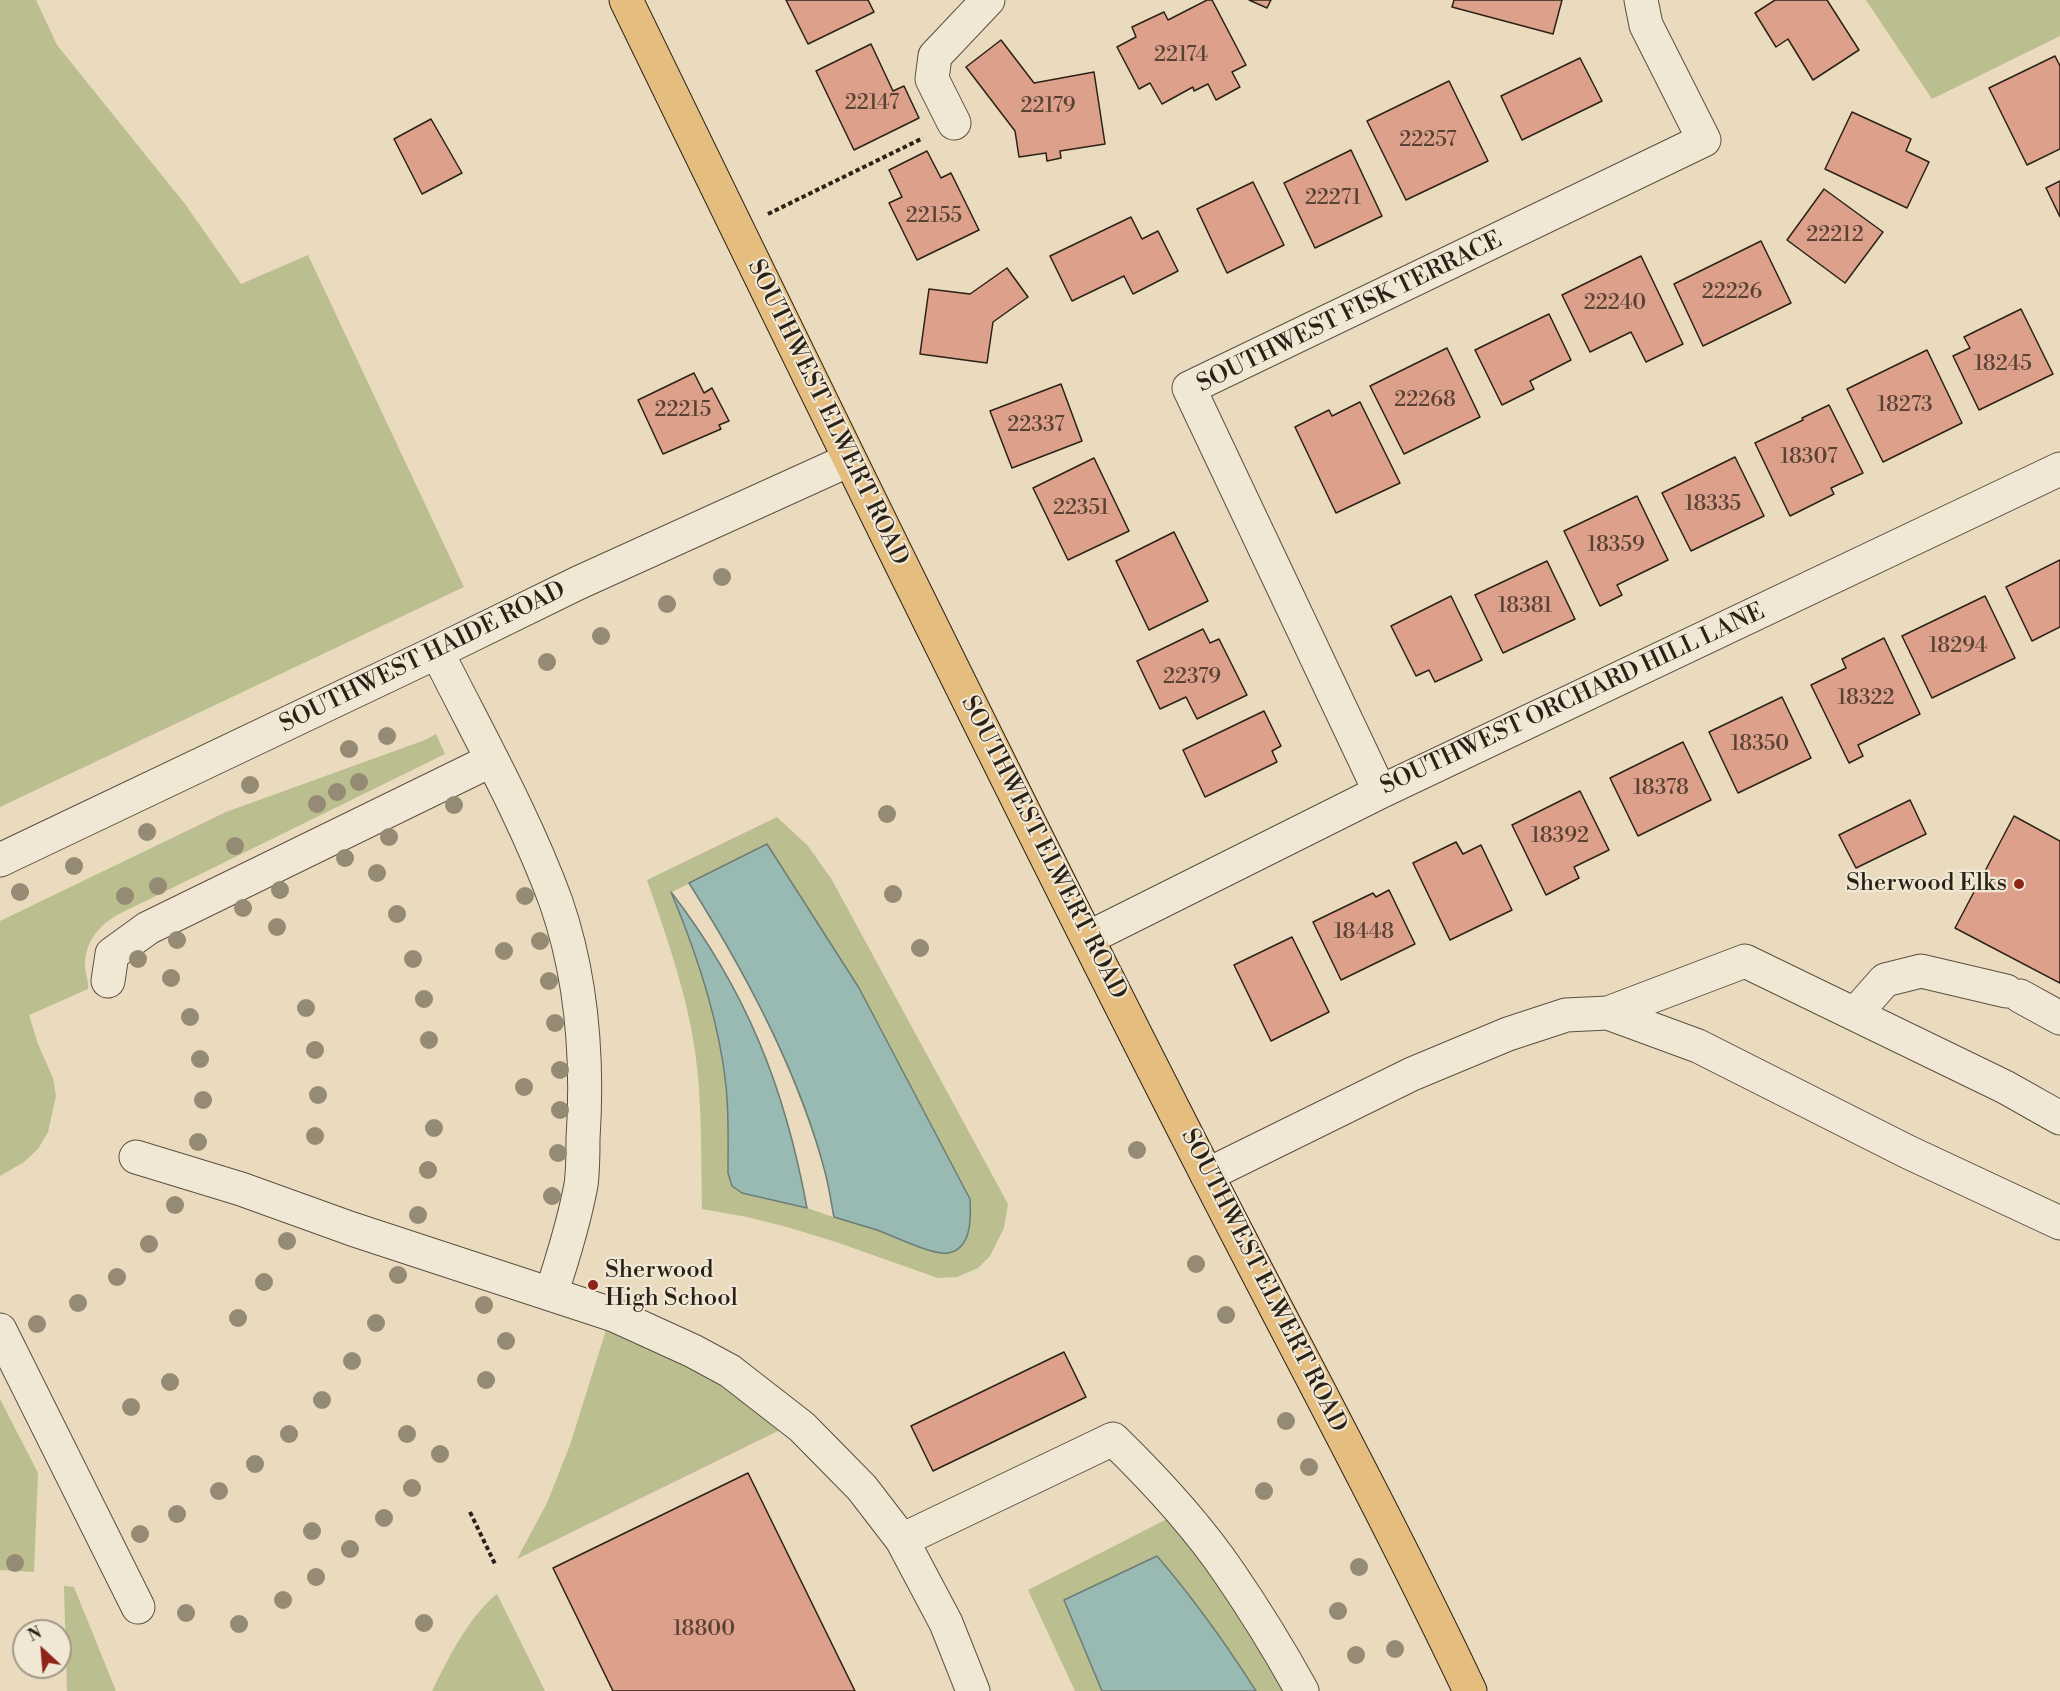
<!DOCTYPE html>
<style>
body{margin:0}
#map{position:relative;width:2060px;height:1691px;overflow:hidden;background:#eadabe;font-family:"Libre Bodoni",serif}
canvas{display:block}
.north{position:absolute;left:12px;top:1619px;width:60px;height:60px;box-sizing:border-box;background:#f1e7d5;border:2px solid #a29889;border-radius:50%;rotate:334deg;font-size:16px;font-weight:700;line-height:24px;text-align:center;color:#2b2217}
.north::after{content:'';display:block;margin:auto;width:21px;height:27px;background:#8f2418;clip-path:polygon(50% 0,100% 100%,50% 72%,0 100%)}
</style>
<div id="map">
<canvas width="2060" height="1691"></canvas>
<div class="north">N</div>
</div>
<script>
const ctx = document.querySelector('canvas').getContext('2d');
ctx.lineJoin = 'round';
function fill(path, color) { ctx.fillStyle = color; ctx.fill(path, 'evenodd'); }
function stroke(path, color, width, dash) { ctx.strokeStyle = color; ctx.lineWidth = width; ctx.lineCap = dash ? 'butt' : 'round'; ctx.setLineDash(dash || []); ctx.stroke(path); }
function write(font, color, halo, rows, align = 'center') {
  ctx.font = font + ' "Libre Bodoni",serif'; ctx.lineWidth = 4.5; ctx.setLineDash([]); ctx.textBaseline = 'middle'; ctx.strokeStyle = halo; ctx.fillStyle = color; for (const [text, x, y, turn = 0] of rows) {
    ctx.save(); ctx.translate(x, y); ctx.rotate((+turn || 0) * Math.PI / 180); ctx.textAlign = isNaN(turn) ? turn : align; if (halo) ctx.strokeText(text, 0, 0); ctx.fillText(text, 0, 0); ctx.restore();
  }
}
const green = new Path2D(`
 M0 0H36L57 45 185 204 241 284 308 255 464 587 0 807Z
 M1866 0H2060V36L1932 99Z
 M436 734 445 754 117 915C98 926 85 943 85 965 85 973 89 981 88 989L29 1015 38 1044 53 1078 56 1096 48 1132 38 1149 24 1162 0 1176V921L226 812 425 740Z
 M777 817 808 846 832 880 1008 1204 1004 1228 990 1256 978 1268 957 1277 938 1278 836 1242 787 1227 747 1217 702 1209C701 1162 702 1114 697 1067 690 1002 668 941 647 880ZM690 883C737 958 778 1036 808 1120 819 1151 830 1184 833 1217L807 1208C785 1088 746 989 672 892Z
 M607 1327 699 1372 742 1399 780 1430 517 1559 547 1503 570 1445Z
 M0 1399 38 1473 34 1572 0 1570Z
 M1173 1516 1292 1691H1075L1028 1590Z
 M64 1586 74 1587 116 1691H67Z
 M497 1594 545 1691H432C448 1659 469 1616 497 1594Z`);
const water = new Path2D(`
 M767 844 859 988 970 1199C971 1217 972 1249 948 1253 933 1256 890 1234 874 1229 860 1225 847 1221 834 1217 831 1202 829 1187 825 1172 799 1072 744 970 689 883Z
 M671 892C746 989 785 1088 807 1208L742 1193 732 1186 728 1173C728 1144 729 1114 726 1086 719 1019 697 954 671 892Z
 M1157 1556C1194 1599 1226 1644 1256 1691H1102L1064 1600Z`);
const building = new Path2D(`
 M786 0H868L874 12 808 44Z
 M1207 0H1212L1246 65 1232 72 1240 87 1216 100 1208 84 1194 91 1193 87 1162 104 1150 83 1139 89 1117 47 1136 37 1132 27 1164 12 1168 20Z
 M1249 0H1271L1267 8Z
 M1454 0H1562L1553 34 1452 7Z
 M1775 0H1827L1859 50 1813 80 1788 39 1776 47 1755 13Z
 M1001 40 1034 83 1094 72 1105 144 1060 151 1061 158 1047 161 1046 153 1019 157 1015 131 966 67Z
 M871 44 893 91 904 86 919 118 854 150 816 71Z
 M2055 56 2060 66V149L2027 165 1989 88Z
 M1580 58 1602 101 1522 140 1501 96Z
 M1449 81 1488 161 1406 200 1367 121Z
 M1852 112 1911 139 1906 151 1929 162 1907 208 1825 169Z
 M431 119 462 173 422 194 394 139Z
 M1351 150 1382 216 1315 248 1284 183Z
 M927 151 941 178 951 173 979 230 917 260 889 203 902 197 889 170Z
 M2060 181V217L2046 188Z
 M1253 182 1284 245 1227 273 1197 209Z
 M1824 189 1883 232 1845 283 1787 240Z
 M1131 217 1142 239 1158 231 1178 271 1133 294 1124 276 1072 301 1050 256Z
 M1761 241 1791 303 1703 346 1674 284Z
 M1641 256 1683 344 1646 362 1631 332 1590 352 1562 295Z
 M1007 268 1028 297 993 322 987 363 920 354 929 289 970 294Z
 M2021 309 2053 374 1979 410 1953 356 1970 348 1964 337Z
 M1549 314 1571 360 1530 381 1534 389 1502 405 1475 350Z
 M1447 348 1480 417 1404 454 1370 386Z
 M1927 350 1962 423 1883 462 1847 389Z
 M694 373 704 393 712 388 729 421 719 425 721 429 663 454 638 400Z
 M1061 384 1082 441 1012 468 990 411Z
 M1360 402 1400 483 1336 513 1295 427 1329 410 1332 416Z
 M1829 405 1863 473 1831 488 1834 494 1790 516 1755 443 1803 420 1802 418Z
 M1735 457 1764 516 1691 551 1662 493Z
 M1094 458 1129 531 1068 560 1033 488Z
 M1637 496 1668 560 1617 585 1622 595 1600 606 1564 531Z
 M1174 532 1208 601 1149 630 1116 561Z
 M2060 560V627L2032 641 2006 587Z
 M1547 561 1575 619 1503 653 1475 595Z
 M1451 596 1482 660 1435 682 1429 670 1416 676 1391 626Z
 M1985 596 2015 658 1932 698 1902 636Z
 M1203 629 1210 643 1219 639 1247 695 1197 719 1186 697 1160 709 1137 661Z
 M1884 638 1920 714 1858 745 1863 756 1849 763 1811 685 1846 668 1842 659Z
 M1782 697 1811 758 1738 793 1709 732Z
 M1264 711 1281 746 1272 751 1277 762 1205 797 1183 750Z
 M1683 742 1711 800 1638 836 1610 778Z
 M1580 791 1609 850 1574 867 1579 878 1546 895 1512 825Z
 M1910 800 1926 834 1856 868 1839 835Z
 M2014 816 2060 841V983L1955 928Z
 M1456 842 1463 854 1481 845 1512 910 1450 940 1413 863Z
 M1389 890 1415 944 1341 980 1313 922 1373 893 1376 897Z
 M1292 937 1329 1012 1271 1041 1234 965Z
 M1064 1352 1086 1397 933 1471 911 1426Z
 M748 1473 855 1691H613L553 1568Z`);
const path = new Path2D(`
 M768 214 923 138
 M470 1512 495 1564`);
const minor = new Path2D(`
 M954 123 932 79 935 56 988 0
 M437 652C478 734 525 817 556 902 582 977 588 1061 583 1139 583 1154 583 1170 581 1185 574 1222 563 1258 551 1294
 M1380 792 1189 388 1704 140 1646 25 1641 0
 M0 860 437 652 578 583 849 460
 M1088 938 1380 792 2060 469
 M108 981 112 954 148 928 492 760
 M2020 996 2060 1018
 M1608 1013 1698 1046 1908 1152 2060 1223
 M1855 1014 1885 980 1921 971 2006 991
 M136 1157 241 1189 352 1229 614 1315 693 1351 730 1371 802 1427 862 1488 902 1540 946 1623 973 1691
 M1207 1175 1412 1074 1508 1034 1566 1015 1608 1013 1745 961 2005 1087 2060 1118
 M0 1330 138 1607
 M902 1540 1113 1439C1155 1480 1197 1525 1230 1574 1256 1612 1280 1651 1302 1691`);
const major = new Path2D(`
 M626 0C817 393 1008 786 1207 1175 1295 1347 1387 1516 1470 1691`);
const trees = [
 [722,577],
 [667,604],
 [601,636],
 [547,662],
 [387,736],
 [349,749],
 [359,782],
 [250,785],
 [337,792],
 [317,804],
 [454,805],
 [887,814],
 [147,832],
 [389,837],
 [235,846],
 [345,858],
 [74,866],
 [377,873],
 [158,886],
 [280,890],
 [20,892],
 [893,894],
 [125,896],
 [525,896],
 [243,908],
 [397,914],
 [277,927],
 [177,940],
 [540,941],
 [920,948],
 [504,951],
 [138,959],
 [413,959],
 [171,978],
 [549,981],
 [424,999],
 [306,1008],
 [190,1017],
 [555,1023],
 [429,1040],
 [315,1050],
 [200,1059],
 [560,1070],
 [524,1087],
 [318,1095],
 [203,1100],
 [560,1110],
 [434,1128],
 [315,1136],
 [198,1142],
 [1137,1150],
 [558,1153],
 [428,1170],
 [552,1196],
 [175,1205],
 [418,1215],
 [287,1241],
 [149,1244],
 [1196,1264],
 [398,1275],
 [117,1277],
 [264,1282],
 [78,1303],
 [484,1305],
 [1226,1315],
 [238,1318],
 [376,1323],
 [37,1324],
 [506,1341],
 [352,1361],
 [486,1380],
 [170,1382],
 [322,1400],
 [131,1407],
 [1286,1421],
 [289,1434],
 [407,1434],
 [440,1454],
 [255,1464],
 [1309,1467],
 [412,1488],
 [219,1491],
 [1264,1491],
 [177,1514],
 [384,1518],
 [312,1531],
 [140,1534],
 [350,1549],
 [15,1563],
 [1359,1567],
 [316,1577],
 [283,1600],
 [1338,1611],
 [186,1613],
 [424,1623],
 [239,1624],
 [1395,1649],
 [1356,1655]
];
const markers = [
 [2019,884,6,"#8f2418"],
 [593,1285,6,"#8f2418"]
];
const numberNames = [
 ["22174",1181,56],
 ["22147",872,104],
 ["22179",1048,107],
 ["22257",1428,141],
 ["22271",1333,199],
 ["22155",934,217],
 ["22212",1835,236],
 ["22226",1732,293],
 ["22240",1615,304],
 ["18245",2003,365],
 ["22268",1425,401],
 ["18273",1905,406],
 ["22215",683,411],
 ["22337",1036,426],
 ["18307",1809,458],
 ["18335",1713,505],
 ["22351",1081,509],
 ["18359",1616,546],
 ["18381",1525,607],
 ["18294",1958,647],
 ["22379",1192,678],
 ["18322",1866,699],
 ["18350",1760,745],
 ["18378",1661,789],
 ["18392",1560,837],
 ["18448",1364,933],
 ["18800",704,1630]
];
const streetNames = [
 ["SOUTHWEST FISK TERRACE",1350,313,-26],
 ["SOUTHWEST ELWERT ROAD",827,413,64],
 ["SOUTHWEST HAIDE ROAD",423,658,-26],
 ["SOUTHWEST ORCHARD HILL LANE",1573,700,-25],
 ["SOUTHWEST ELWERT ROAD",1043,848,63],
 ["SOUTHWEST ELWERT ROAD",1263,1281,63]
];
const poiNames = [
 ["Sherwood Elks",2007,884],
 ["Sherwood",605,1271,"left"],
 ["High School",605,1299,"left"]
];
fill(green, '#bbbe8f');
fill(water, '#98bab3');
stroke(water, '#6c7d75', 1.5);
fill(building, '#dda08b');
stroke(building, '#2b2217', 1.5);
stroke(minor, '#5b5041', 35);
stroke(major, '#2b2217', 35);
stroke(path, '#2b2217', 4, [4.5, 3]);
stroke(minor, '#f1e7d5', 33);
stroke(major, '#e5bd7f', 33);
ctx.fillStyle = '#958a73';
for (const [x, y] of trees) { ctx.beginPath(); ctx.arc(x, y, 9, 0, 2 * Math.PI); ctx.fill(); }
for (const [x, y, r, color] of markers) { const dot = new Path2D(); dot.arc(x, y, r, 0, 2 * Math.PI); ctx.fillStyle = color; ctx.fill(dot); stroke(dot, '#f1e7d5', 2); }
write('21px', '#584234', null, numberNames);
write('24px', '#2b2217', '#f1e7d5', streetNames);
write('24px', '#2b2217', '#f1e7d5', poiNames, 'right');
</script>
